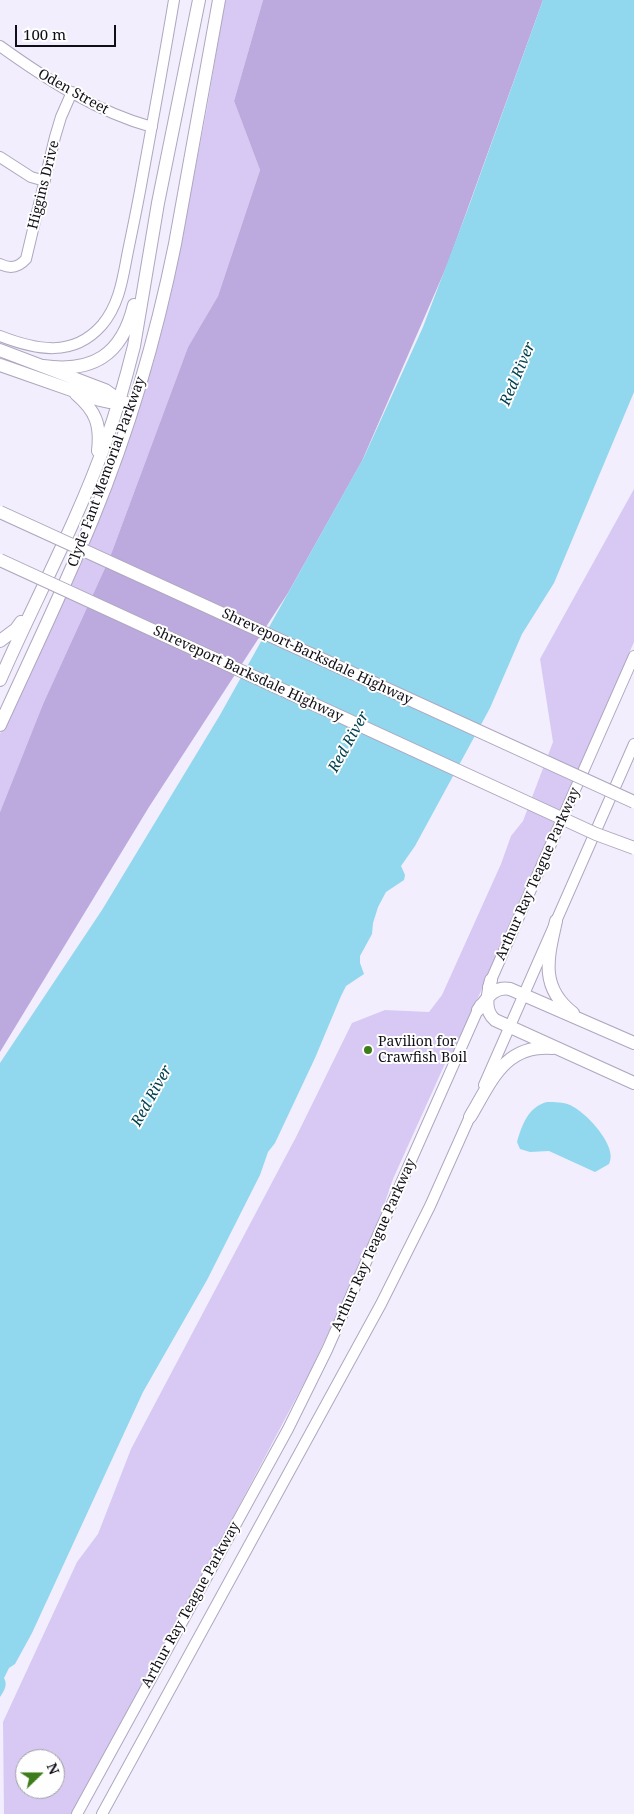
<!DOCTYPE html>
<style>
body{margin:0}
#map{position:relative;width:634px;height:1814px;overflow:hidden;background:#f2eefd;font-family:"Noto Serif",serif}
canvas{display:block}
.north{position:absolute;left:15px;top:1749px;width:50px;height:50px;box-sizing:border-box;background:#fefefe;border:1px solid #9f9ea1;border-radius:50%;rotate:68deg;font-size:14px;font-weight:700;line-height:20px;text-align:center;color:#110e16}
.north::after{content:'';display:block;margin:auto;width:18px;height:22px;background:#3d7c1a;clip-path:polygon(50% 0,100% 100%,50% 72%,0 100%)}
.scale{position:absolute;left:15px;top:25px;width:101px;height:22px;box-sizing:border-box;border:2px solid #110e16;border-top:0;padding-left:6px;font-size:15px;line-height:18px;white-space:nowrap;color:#110e16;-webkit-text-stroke:4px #fefefe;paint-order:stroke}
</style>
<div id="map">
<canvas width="634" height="1814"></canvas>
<div class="north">N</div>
<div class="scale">100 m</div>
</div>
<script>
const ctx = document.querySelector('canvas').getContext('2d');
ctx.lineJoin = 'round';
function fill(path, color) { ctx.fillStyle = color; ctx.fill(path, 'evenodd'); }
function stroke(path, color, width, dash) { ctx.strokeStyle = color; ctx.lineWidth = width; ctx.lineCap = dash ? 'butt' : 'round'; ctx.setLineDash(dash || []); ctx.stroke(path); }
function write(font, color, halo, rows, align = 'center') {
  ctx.font = font + ' "Noto Serif",serif'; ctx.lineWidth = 4; ctx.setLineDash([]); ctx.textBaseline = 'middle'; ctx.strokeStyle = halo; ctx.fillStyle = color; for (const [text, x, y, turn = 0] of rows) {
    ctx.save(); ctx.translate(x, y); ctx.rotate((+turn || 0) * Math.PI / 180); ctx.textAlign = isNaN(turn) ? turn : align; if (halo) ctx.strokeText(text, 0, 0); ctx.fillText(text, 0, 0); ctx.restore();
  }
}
const green = new Path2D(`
 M225 0H263L234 101 260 170 218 296 188 347 110 557 43 704 0 812V734L62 600 111 485 153 364 173 285 207 108Z
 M634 489V642L452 1057H448L393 1179 375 1231 312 1368 187 1604 71 1814H4L3 1722 77 1562 98 1534 131 1449 296 1137 352 1023 385 1010 429 1012 442 995 501 864 511 836 523 821 553 742 540 659ZM25 1759H55V1789H25Z`);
const forest = new Path2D(`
 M263 0H543L448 263 362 461 288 593 149 807 0 1052V812L43 704 110 557 188 347 218 296 260 170 234 101Z`);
const water = new Path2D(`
 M543 0H634V392L554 583 522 634 490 708 415 846 401 866 405 875 404 880 386 892 378 907 373 923 372 934 360 956V963L364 974 346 986 341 996 315 1058 275 1143 268 1152 260 1175 207 1280 143 1392 32 1633 15 1664 9 1668 4 1678C8 1685 4 1691 0 1697V1063L102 910 220 715 364 457 423 327 469 206Z
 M547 1102C555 1102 563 1102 570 1105 586 1112 619 1147 609 1164L595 1172 549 1151 530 1152 520 1149 517 1142C522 1125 528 1107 547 1102Z`);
const minor = new Path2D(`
 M0 46C46 79 97 112 152 127
 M0 157 31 177 45 181
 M0 264C10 269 18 268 26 259L55 137 61 117 72 92
 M0 336C36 350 73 358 102 325 120 304 123 276 128 251 133 227 138 203 142 180 153 120 164 60 174 0
 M488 987 634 656
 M484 1085 634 744
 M77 1814 288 1429 327 1350 480 1005
 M102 1814 381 1304 430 1206 472 1112`);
const major = new Path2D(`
 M0 350 105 390 119 400 126 403
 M0 365 100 400 109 402 119 400
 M43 366C93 373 122 355 134 305
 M76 394C96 411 101 425 98 451
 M0 641 16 629 21 622
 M0 680C35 600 77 523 106 441 117 410 126 378 134 346L158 203 199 0
 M0 725C31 657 64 589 93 518 129 430 156 338 175 244L219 0
 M556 921C548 957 539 987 573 1013
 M491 980C488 994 483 1010 495 1020L634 1083
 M478 1010C487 999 493 986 510 989L634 1043
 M470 1117C491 1082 504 1044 553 1048`);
const majorBridge = new Path2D(`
 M0 512 634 802
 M0 560 596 834 634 848`);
const markers = [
 [368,1050,5,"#3d7c1a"]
];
const streetNames = [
 ["Oden Street",73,92,29],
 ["Higgins Drive",44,185,-76],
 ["Clyde Fant Memorial Parkway",107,472,-70],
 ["Shreveport-Barksdale Highway",317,657,25],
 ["Shreveport Barksdale Highway",248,674,25],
 ["Arthur Ray Teague Parkway",538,874,-66],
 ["Arthur Ray Teague Parkway",374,1245,-66],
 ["Arthur Ray Teague Parkway",191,1605,-61]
];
const poiNames = [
 ["Pavilion for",378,1042],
 ["Crawfish Boil",378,1058]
];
const waterNames = [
 ["Red River",518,374,-67],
 ["Red River",349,742,-61],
 ["Red River",152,1096,-61]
];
fill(green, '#d7c9f3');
fill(forest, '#bcaade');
fill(water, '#91d7ed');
stroke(minor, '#afa7bf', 12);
stroke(major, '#afa7bf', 14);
stroke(minor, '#fff', 10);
stroke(major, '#fff', 12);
stroke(majorBridge, '#afa7bf', 14, []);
stroke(majorBridge, '#fff', 12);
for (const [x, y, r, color] of markers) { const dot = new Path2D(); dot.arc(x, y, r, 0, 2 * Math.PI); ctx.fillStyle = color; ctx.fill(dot); stroke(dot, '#fefefe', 2); }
write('14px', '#110e16', '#fefefe', streetNames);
write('14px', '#110e16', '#fefefe', poiNames, 'left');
write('italic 15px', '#004150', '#fefefe', waterNames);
</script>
